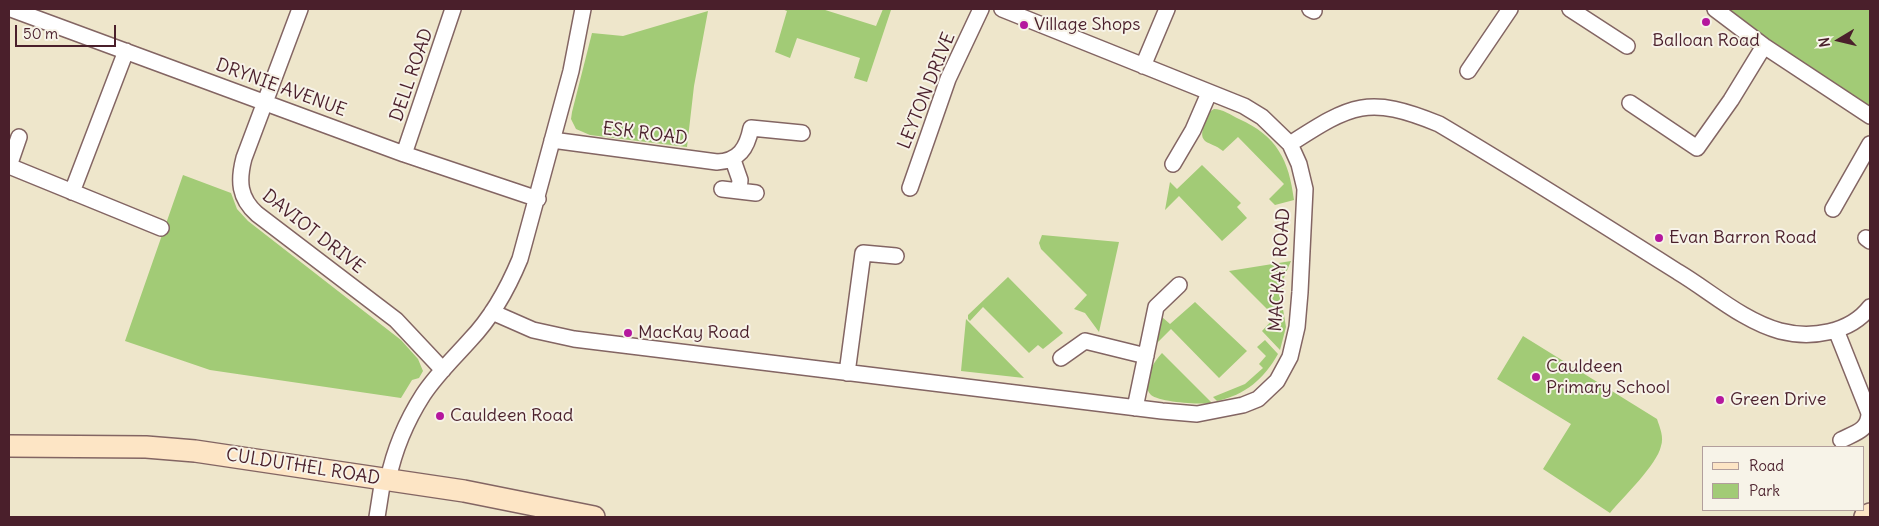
<!DOCTYPE html>
<style>
body{margin:0}
#map{position:relative;width:1879px;height:526px;overflow:hidden;background:#eee6cb;font-family:Delius,sans-serif}
canvas{display:block}
.frame{position:absolute;inset:0;border:10px solid #4a1f2b;pointer-events:none}
.legend{position:absolute;left:1702px;top:446px;width:162px;height:65px;box-sizing:border-box;background:#f7f3e8;border:1px solid #b29e9c;margin:0;padding:6px 9px;list-style:none;font-size:15px;color:#4a1f2b}
.legend li{display:flex;align-items:center;gap:10px;height:25px}
.legend b{width:25px;border:1px solid #b29e9c}
.north{position:absolute;left:1814px;top:15px;width:50px;height:50px;-webkit-text-stroke:4px #f7f3e8;paint-order:stroke;rotate:261deg;font-size:14px;font-weight:700;line-height:20px;text-align:center;color:#4a1f2b}
.north::after{content:'';display:block;margin:auto;width:18px;height:22px;background:#4a1f2b;clip-path:polygon(50% 0,100% 100%,50% 72%,0 100%)}
.scale{position:absolute;left:15px;top:25px;width:101px;height:22px;box-sizing:border-box;border:2px solid #4a1f2b;border-top:0;padding-left:6px;font-size:15px;line-height:18px;white-space:nowrap;color:#4a1f2b;-webkit-text-stroke:4px #f7f3e8;paint-order:stroke}
</style>
<div id="map">
<canvas width="1879" height="526"></canvas>
<div class="frame"></div>
<ul class="legend">
<li><b style="height:6px;background:#fde5c5"></b>Road</li>
<li><b style="height:14px;background:#a2cb76"></b>Park</li>
</ul>
<div class="north">N</div>
<div class="scale">50 m</div>
</div>
<script>
const ctx = document.querySelector('canvas').getContext('2d');
ctx.lineJoin = 'round';
function fill(path, color) { ctx.fillStyle = color; ctx.fill(path, 'evenodd'); }
function stroke(path, color, width, dash) { ctx.strokeStyle = color; ctx.lineWidth = width; ctx.lineCap = dash ? 'butt' : 'round'; ctx.setLineDash(dash || []); ctx.stroke(path); }
function write(font, color, halo, rows, align = 'center') {
  ctx.font = font + ' Delius,sans-serif'; ctx.lineWidth = 4; ctx.setLineDash([]); ctx.textBaseline = 'middle'; ctx.strokeStyle = halo; ctx.fillStyle = color; for (const [text, x, y, turn = 0] of rows) {
    ctx.save(); ctx.translate(x, y); ctx.rotate((+turn || 0) * Math.PI / 180); ctx.textAlign = isNaN(turn) ? turn : align; if (halo) ctx.strokeText(text, 0, 0); ctx.fillText(text, 0, 0); ctx.restore();
  }
}
const green = new Path2D(`
 M782 9H822L876 26 883 9 891 10 867 82 854 78 860 58 797 38 790 58 775 52 787 11Z
 M1727 9H1870V107L1781 48Z
 M708 11 694 86 687 147 590 135 576 129 571 119 572 112 592 33 623 36Z
 M1214 109C1222 109 1231 115 1239 119 1277 136 1289 160 1294 200L1275 205 1269 199 1284 184 1238 137 1223 151C1210 140 1196 146 1205 122 1207 116 1208 112 1214 109Z
 M1202 165 1241 203 1237 207 1247 218 1222 241 1179 196 1165 210 1170 182 1177 189Z
 M183 175 231 193 237 209 248 221 401 340 418 359 423 371 419 378 412 380 401 398 210 370 125 341Z
 M1042 235 1119 242 1099 332 1085 313 1074 309 1087 295 1041 249 1039 243Z
 M1291 261 1283 280 1282 303 1286 327 1280 350 1262 331 1275 317 1229 271Z
 M1008 277 1063 333 1043 349 1038 345 1029 353 983 307 970 321 968 319V315Z
 M1195 302 1247 351 1219 378 1171 329 1157 343 1162 317 1170 324Z
 M966 319 1024 378 961 371Z
 M1523 336 1657 419C1660 428 1664 437 1661 446 1657 465 1623 497 1610 513L1543 469 1571 424 1497 379Z
 M1265 340 1278 354C1264 379 1245 395 1217 401L1213 397 1245 384 1263 368 1259 364 1266 356 1257 347Z
 M1162 353 1212 403C1201 405 1159 402 1151 395 1140 384 1154 361 1162 353Z`);
const street = new Path2D(`
 M11 9 404 154 538 199
 M300 9 244 158C238 181 239 198 257 214L396 320 443 370
 M1310 9 1314 11
 M1570 9 1627 46
 M1715 9 1764 46 1870 116
 M1143 66 1167 9
 M1468 71 1510 9
 M1630 103 1697 148 1731 100 1764 46
 M19 137 9 166 161 228
 M552 140 717 162C739 161 747 148 751 128L802 133
 M1290 144C1352 104 1368 95 1439 124 1520 172 1599 222 1678 272 1710 291 1743 321 1780 331 1811 339 1850 333 1870 307
 M404 154 453 9
 M733 160 740 180 739 191
 M1173 164 1193 130 1209 93
 M910 188 948 79 981 9
 M722 189 756 193
 M72 192 126 51
 M1833 209 1870 144
 M1866 238 1870 241
 M492 312 533 330 574 339 1162 411 1197 414 1243 405 1258 399 1277 381 1290 357 1297 327 1300 292 1305 189 1299 164 1290 144 1262 117 1244 106 1002 9
 M1836 330 1869 413C1869 430 1855 433 1841 440
 M1061 358 1085 341 1146 356
 M847 373 863 253 896 256
 M1135 408 1156 307 1179 285
 M388 480C394 451 407 420 423 395 436 375 454 358 470 340 492 317 508 288 520 259L571 71 583 9
 M377 517 383 479`);
const secondary = new Path2D(`
 M9 446 146 447 195 451 464 491 594 517
 M1865 517 1870 514`);
const markers = [
 [1706,22,5,"#b5179e"],
 [1024,25,5,"#b5179e"],
 [1659,238,5,"#b5179e"],
 [628,333,5,"#b5179e"],
 [1536,377,5,"#b5179e"],
 [1720,400,5,"#b5179e"],
 [440,416,5,"#b5179e"]
];
const poiNames = [
 ["Village Shops",1034,25],
 ["Balloan Road",1706,41,"center"],
 ["Evan Barron Road",1669,238],
 ["MacKay Road",638,333],
 ["Cauldeen",1546,367],
 ["Primary School",1546,388],
 ["Green Drive",1730,400],
 ["Cauldeen Road",450,416]
];
const streetNames = [
 ["DELL ROAD",412,75,-71],
 ["DRYNIE AVENUE",281,88,20],
 ["LEYTON DRIVE",927,91,-68],
 ["ESK ROAD",645,134,7],
 ["DAVIOT DRIVE",313,232,38],
 ["MACKAY ROAD",1280,270,-86],
 ["CULDUTHEL ROAD",303,467,9]
];
fill(green, '#a2cb76');
stroke(street, '#836563', 18);
stroke(secondary, '#836563', 24);
stroke(street, '#fff', 15);
stroke(secondary, '#fde5c5', 21);
for (const [x, y, r, color] of markers) { const dot = new Path2D(); dot.arc(x, y, r, 0, 2 * Math.PI); ctx.fillStyle = color; ctx.fill(dot); stroke(dot, '#f7f3e8', 2); }
write('18px', '#4a1f2b', '#f7f3e8', poiNames, 'left');
write('18px', '#4a1f2b', '#f7f3e8', streetNames);
</script>
